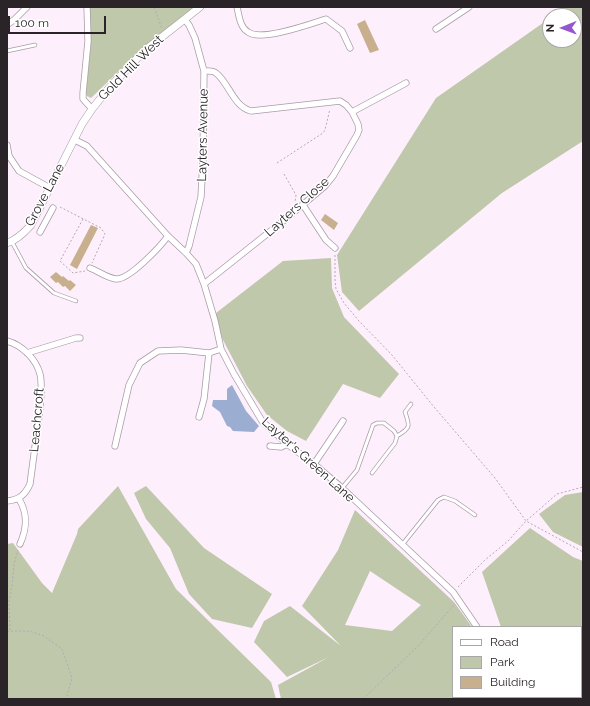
<!DOCTYPE html>
<style>
body{margin:0}
#map{position:relative;width:590px;height:706px;overflow:hidden;background:#feeffd;font-family:Raleway,sans-serif}
canvas{display:block}
.frame{position:absolute;inset:0;border:8px solid #2a2429;pointer-events:none}
.legend{position:absolute;left:452px;top:626px;width:130px;height:72px;box-sizing:border-box;background:#fff;border:1px solid #aaa7a9;margin:0;padding:5px 7px;list-style:none;font-size:12px;color:#2a2429}
.legend li{display:flex;align-items:center;gap:8px;height:20px}
.legend b{width:20px;border:1px solid #aaa7a9}
.north{position:absolute;left:542px;top:8px;width:40px;height:40px;box-sizing:border-box;background:#fff;border:1px solid #aaa7a9;border-radius:50%;rotate:269deg;font-size:11px;font-weight:700;line-height:16px;text-align:center;color:#2a2429}
.north::after{content:'';display:block;margin:auto;width:14px;height:18px;background:#9557ce;clip-path:polygon(50% 0,100% 100%,50% 72%,0 100%)}
.scale{position:absolute;left:8px;top:16px;width:98px;height:18px;box-sizing:border-box;border:2px solid #2a2429;border-top:0;padding-left:5px;font-size:12px;line-height:14px;white-space:nowrap;color:#2a2429;-webkit-text-stroke:3px #fff;paint-order:stroke}
</style>
<div id="map">
<canvas width="590" height="706"></canvas>
<div class="frame"></div>
<ul class="legend">
<li><b style="height:5px;background:#fff"></b>Road</li>
<li><b style="height:11px;background:#bfc8aa"></b>Park</li>
<li><b style="height:11px;background:#c8af8d"></b>Building</li>
</ul>
<div class="north">N</div>
<div class="scale">100 m</div>
</div>
<script>
const ctx = document.querySelector('canvas').getContext('2d');
ctx.lineJoin = 'round';
function fill(path, color) { ctx.fillStyle = color; ctx.fill(path, 'evenodd'); }
function stroke(path, color, width, dash) { ctx.strokeStyle = color; ctx.lineWidth = width; ctx.lineCap = dash ? 'butt' : 'round'; ctx.setLineDash(dash || []); ctx.stroke(path); }
function write(font, color, halo, rows, align = 'center') {
  ctx.font = font + ' Raleway,sans-serif'; ctx.lineWidth = 3; ctx.setLineDash([]); ctx.textBaseline = 'middle'; ctx.strokeStyle = halo; ctx.fillStyle = color; for (const [text, x, y, turn = 0] of rows) {
    ctx.save(); ctx.translate(x, y); ctx.rotate((+turn || 0) * Math.PI / 180); ctx.textAlign = isNaN(turn) ? turn : align; if (halo) ctx.strokeText(text, 0, 0); ctx.fillText(text, 0, 0); ctx.restore();
  }
}
const green = new Path2D(`
 M89 7H195L143 48 91 98 87 96 86 93 91 42Z
 M566 7H583V141L502 193 359 311 342 292 337 255 436 98 550 18V40H574V16H553Z
 M331 258 332 288 344 317 399 374 380 398 343 384 306 441 287 431 267 415 247 386 222 338 216 313 283 261Z
 M118 486 176 589 271 682 276 699H7V544L13 543 42 583 52 593 77 534 78 529Z
 M146 486 204 548 272 594 252 628 212 619 189 594 170 548 146 519 134 493Z
 M583 492V547L553 532 539 514 565 495Z
 M355 510 454 602 472 627H453V697H504V699H281L278 685 329 657 287 677 254 642 264 621 290 606 341 646 302 606 338 550ZM370 571 421 605 392 631 345 625Z
 M530 528 573 557 583 561V684L581 686V627H501L482 572Z`);
const water = new Path2D(`
 M232 385 246 411 259 426 254 432 233 431 230 427 227 426 220 412 212 406 213 400H227V389Z`);
const building = new Path2D(`
 M365 20 379 50 370 53 357 24Z
 M325 214 338 223 334 230 321 220Z
 M91 225 98 228 77 269 70 265Z
 M56 272 62 277 63 276 69 281 70 280 76 285 70 291 65 286 63 287 58 282 56 283 50 277Z`);
const path = new Path2D(`
 M154 7 162 29
 M277 163 323 133 325 130 330 109
 M284 174 296 195 295 203
 M60 207 101 228 105 234 92 263
 M83 219 60 261 73 273 85 271
 M335 255V281L336 289 344 303 359 321 392 355 434 407 495 478 526 521 583 552
 M458 587 485 560 508 541 526 521 557 494 583 487
 M10 630 9 602 12 585 14 564 18 550
 M7 632 10 631H29L44 636 62 649 72 678 66 699
 M363 699 418 646 454 605`);
const service = new Path2D(`
 M7 51 35 45
 M12 242 26 268 54 293 76 301
 M397 436C411 428 410 426 405 412L411 404
 M342 488 357 470 373 425 377 423H384L394 431 397 436 395 443 372 473
 M402 545 438 500 444 497 455 501 475 515`);
const minor = new Path2D(`
 M87 7 88 41 83 93V99L92 109
 M237 7C239 16 240 27 248 32 261 42 310 24 326 19L342 31 350 48
 M185 20 189 25 195 38 204 71 203 160 201 197 189 246 186 253
 M7 25 15 19 27 7
 M436 29 469 7
 M204 71C208 71 213 70 216 73 229 83 233 106 251 111L340 101 346 105 352 112 358 124 359 130 357 135 333 176 325 186 282 222 204 284
 M352 112 406 83
 M75 140 87 146 168 236 186 253 196 264 204 284 215 321 221 349 234 374 262 421 287 444 314 464 342 488 453 592 477 627
 M7 145 9 156 19 171 50 188
 M303 205 326 240 335 248
 M40 232 53 208
 M90 268C98 271 107 278 116 279 129 280 160 247 168 236
 M7 341C22 345 36 359 40 374 43 386 40 405 39 417 36 439 33 461 30 484 25 495 19 500 7 501
 M27 353 76 338H80
 M199 417 204 399 209 353
 M115 446 129 385 140 363 158 351 181 350 209 353 221 349
 M270 446 281 447 287 444
 M314 464 343 421
 M19 499C28 514 27 528 20 544
 M510 699V697`);
const tertiary = new Path2D(`
 M7 243C17 240 24 233 31 225L82 124 92 109 109 88 144 51 200 7`);
const streetNames = [
 ["Gold Hill West",131,68,-45],
 ["Layters Avenue",203,135,-89],
 ["Grove Lane",45,195,-62],
 ["Layters Close",297,207,-42],
 ["Leachcroft",37,420,-85],
 ["Layter's Green Lane",308,460,42]
];
fill(green, '#bfc8aa');
fill(water, '#9badd0');
fill(building, '#c8af8d');
stroke(service, '#a99ba8', 4.5);
stroke(minor, '#a99ba8', 7);
stroke(tertiary, '#a99ba8', 8);
stroke(path, '#b5a9b4', 1, [2, 2]);
stroke(service, '#fff', 3);
stroke(minor, '#fff', 5.5);
stroke(tertiary, '#fff', 7);
write('13px', '#2a2429', '#fff', streetNames);
</script>
